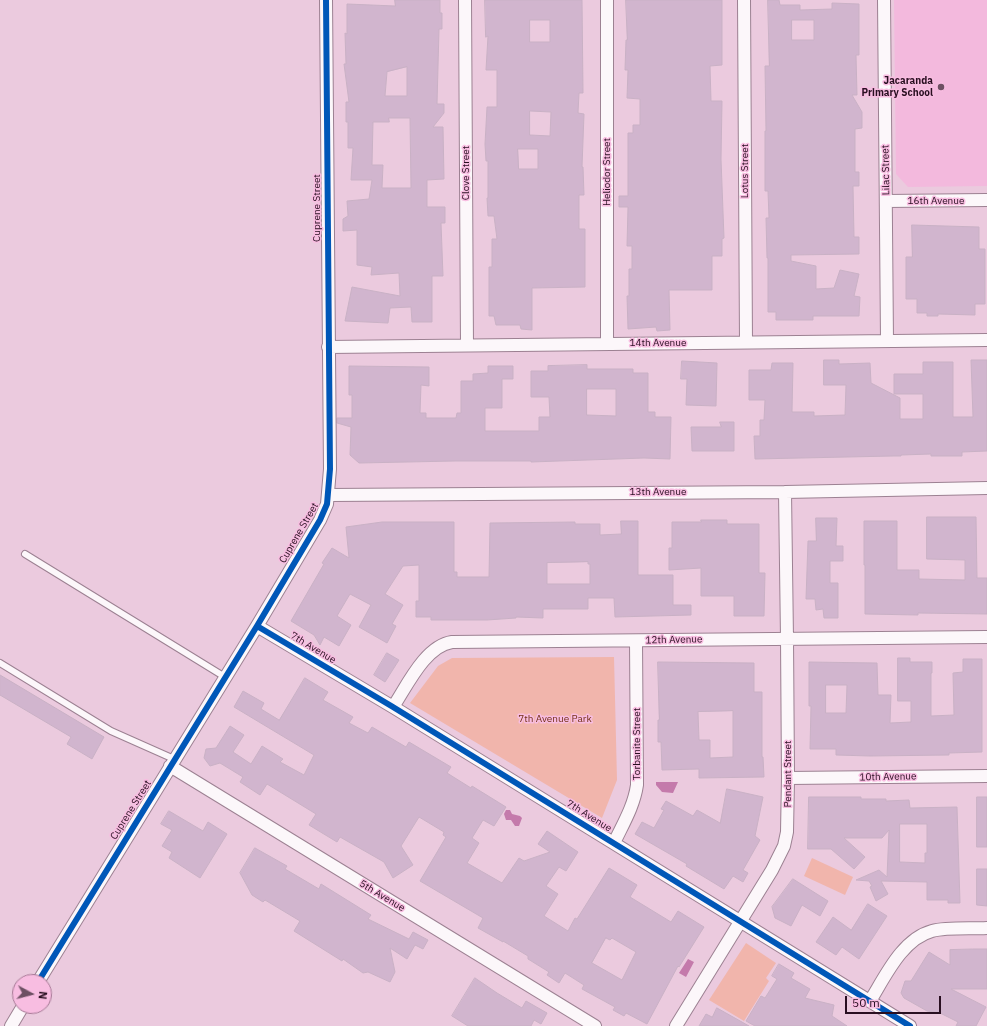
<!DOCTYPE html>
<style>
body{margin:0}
#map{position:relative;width:987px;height:1026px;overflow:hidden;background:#ebcade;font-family:"IBM Plex Sans",sans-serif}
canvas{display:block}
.north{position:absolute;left:12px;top:974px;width:40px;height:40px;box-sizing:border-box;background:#f8bde1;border:1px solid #a57794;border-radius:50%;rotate:97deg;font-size:11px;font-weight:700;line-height:16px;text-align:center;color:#290f21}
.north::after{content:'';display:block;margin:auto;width:14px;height:18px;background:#6d5063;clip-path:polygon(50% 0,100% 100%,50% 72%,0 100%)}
.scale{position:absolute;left:845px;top:996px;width:96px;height:18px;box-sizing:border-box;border:2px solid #290f21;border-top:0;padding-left:5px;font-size:12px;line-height:14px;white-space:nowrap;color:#290f21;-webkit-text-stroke:3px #f8bde1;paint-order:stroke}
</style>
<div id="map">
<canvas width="987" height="1026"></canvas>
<div class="north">N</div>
<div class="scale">50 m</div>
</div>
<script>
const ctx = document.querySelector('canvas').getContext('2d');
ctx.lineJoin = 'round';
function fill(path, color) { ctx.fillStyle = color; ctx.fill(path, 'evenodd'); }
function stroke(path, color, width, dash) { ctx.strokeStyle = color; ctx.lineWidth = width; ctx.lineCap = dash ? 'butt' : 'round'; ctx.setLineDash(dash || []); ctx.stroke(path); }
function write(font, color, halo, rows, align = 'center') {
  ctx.font = font + ' "IBM Plex Sans",sans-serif'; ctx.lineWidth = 3; ctx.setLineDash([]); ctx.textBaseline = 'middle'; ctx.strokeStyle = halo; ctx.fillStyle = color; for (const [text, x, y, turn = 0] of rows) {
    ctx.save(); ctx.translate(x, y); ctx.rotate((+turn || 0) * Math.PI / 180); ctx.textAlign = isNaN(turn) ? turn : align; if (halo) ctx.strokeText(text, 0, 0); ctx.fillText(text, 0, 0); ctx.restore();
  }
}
const built = new Path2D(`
 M894 0H987V186L908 187 896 174Z`);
const green = new Path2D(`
 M614 657 617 780 602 818 410 703 438 666 452 658Z
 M812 858 853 877 845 895 804 876Z
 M746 943 776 963 766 978 769 981 744 1021 709 1000Z`);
const water = new Path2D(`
 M656 782H678L673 793 662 792 656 785Z
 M506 810H510L512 814 520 816 522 818 519 826H515L511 820H506L504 814Z
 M688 959 694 962 686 977 679 973Z`);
const building = new Path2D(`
 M395 0H440V13H442V29H439L437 104H444V113L433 127H443L444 179 427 180V207H445V223H441L443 276H432V322H412L411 307 390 308 388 323 345 321 352 287 400 296 399 273 371 275 372 267 357 265V230L343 231V219L348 216 347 201 369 199 372 180H351L353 148H348V122H346V102H349L344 64H346L345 33 347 34V4L395 6ZM407 67V96H385L387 72ZM389 118H410L411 188H382L383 165H372L373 122H389Z
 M485 0H582L583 93H579L578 113 584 114 582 167H583L584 195H579V229H585V287L532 288V330L521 329 520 325H496L494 316H489V267H492V239H497L494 216H488L487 198H488V161H486L485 144 487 107H497V70H486L488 36 486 37ZM530 20H550V42H530ZM530 111 551 112 550 136 530 135ZM518 149H538V169H519Z
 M626 0H722V65L710 66 711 101H722L721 159 724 238 722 239V256H712V290H669L670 330 657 331 656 327 628 329 627 296H629V269H632V246H627L628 207H619V196H628V133H633V125H640V99L627 98 628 70H625L626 40H627Z
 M768 0H779L780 5H800V10L832 9V3L859 4V55H856L857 95H852L862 112V128L855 129V172H859V186H853L854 237H859V254L791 255V261L816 266V289L834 288 840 270 859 274 854 296 860 297 859 316H813V320H776V312H768V258H767L766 218H769L768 191H765V131H766L765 66H769ZM792 20H814V40H792Z
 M912 225 979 227V249H985V304H975V315L938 314V316H927V313H917V299H906V257H912Z
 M824 360H839V364L870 363 871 383 900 398V419H923V394H894V374H923V362H953V417H973L971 360H987V451L962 452V456H931V454L901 455V456H893L755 459 754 436H760V420H764L765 400H749V370H771L772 363H793L792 412H814V416L845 415 846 385H824Z
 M682 361 717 363 716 406 686 405 687 379H681Z
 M587 365V369H633V373H648V412H655V417H671L670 459 644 458 531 462V461H455L359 463 350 455 351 427 337 423V418H352V395H349V366L429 367V386L421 385 420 413H426V418H456L457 413H461V381H473V374L488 373V366H513V379H502V408H485V431H539V417H550L549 397H531V371H548V366ZM587 389H616V416L587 415Z
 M720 422H734V451H692L691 427H721Z
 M927 517H976L977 578H987V614L918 613V615L865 614V565H864V521H897V570H919V579L965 580V560L927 559Z
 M816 518H837L836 546H843V561H830V583H838V618H824L823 609 816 610 815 599H806L808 541H816Z
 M701 520H727V524H759V573H765L764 616H734V596H701V568L669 570V548H672V522H701Z
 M621 521H638V575H673V605H691V615L615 617 614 598H588V609H543V618L516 617V618L487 620H431V617H416V601H419V565L403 566 385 594 403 605 392 624 396 626 387 643 359 627 371 605 350 594 337 616 351 625 339 646 324 637 320 645 314 635 291 621 324 564 322 563 332 548 349 558 346 527 382 522H454V572H457V577H489L490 523 575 522V524H600V535L621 534ZM588 562V564H590V584H547V563Z
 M387 653 399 660 385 682 374 675Z
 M898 658H910V662H932V673H931V716L954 715 953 673 963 672V659H982V752L949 753V755L870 756 836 755V749H810L811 706H809V662L877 663 878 695H891L890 723 911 722V701H898ZM826 685H847L846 713H826Z
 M658 662 754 663V692H762V757H763L764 777 699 778V769L662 770 661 742H658V720H659ZM733 711V757L710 758V740H699L698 712Z
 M0 675 104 737 92 759 67 744 71 737 0 695Z
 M305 678 328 692 323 700 353 717 349 723 368 733 372 727 406 747 409 742 451 767 447 773 471 788 472 786 506 807 494 826 483 820 472 838 479 843 467 863 502 883 519 858 524 861 550 852 538 844 547 831 578 852 566 871 559 867 546 886 558 894 544 916 568 931 575 918 577 919 609 868 637 885 630 897 671 922 678 911 704 927 679 967 678 966 647 1024 626 1013 624 1016 613 1010 615 1007 582 989 584 985 565 973 559 983 547 975 549 972 528 959V956L503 941V942L478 928 483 918 420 881 446 837 443 835 444 832 419 817 401 846 413 865 393 878 384 862 340 837 337 842 309 825 316 814 267 784 260 795 240 782 243 777 220 763 210 766 204 758 206 749 216 748 230 726 244 735 233 752 251 764 262 746 283 759 280 762 304 775 314 755 234 707 243 691 264 703 261 709 279 720ZM606 938 610 940 612 938 636 952 622 980 592 963Z
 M727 789 763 797 755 836 760 840 743 870 748 873 743 882 733 876 724 889 686 866 687 864 635 834 642 822 654 828 664 810 661 809 666 801 693 816 697 810 720 823Z
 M809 797H861V799H886V801L909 800 910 808 957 807 960 903H948V900H927V882L881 881 888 894 876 901 870 887 872 886 869 881 856 880 879 870 887 877 889 830 882 838H844L865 857 854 869 831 849H808ZM900 824H927V853H925V863L900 862Z
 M977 797H987V847H977Z
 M169 811 203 831 208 822 227 834 200 878 169 858 172 852 162 846 172 830 161 824Z
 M255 848 287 866 285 869 319 889 321 884 371 915 368 919 409 939 413 932 428 940 423 949 415 945 407 959 390 948 395 972 390 982 368 972 363 973 343 959 342 961 294 931 300 921 265 900 263 902 252 895 240 873Z
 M977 869H987V906L977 905Z
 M793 879 828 901 820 916 802 905 791 926 775 918 772 907Z
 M868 904 887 916 859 959 842 947 836 955 816 942 833 917 851 930Z
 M973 949H987V989H951L986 1007 976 1026H956L958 1022 940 1013 927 1011 904 998 901 993 905 981H911L929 952 950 965V950Z
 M779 964 794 973 791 978 810 989 805 998 834 1005 832 1016 847 1026H755L746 1021 761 996 765 998 777 979 772 976Z
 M475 978 497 993 522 1008 526 1001 547 1013 541 1024 534 1020 531 1026H468L452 1016Z
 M717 1008 749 1026H699L706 1014 712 1017Z`);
const service = new Path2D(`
 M25 554 225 677
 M0 663 111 731 174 759`);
const minor = new Path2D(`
 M465 0 467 345
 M607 0V343
 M744 0 746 342
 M884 0 887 340
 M886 201 987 200
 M328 347 987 340
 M329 495 785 492 987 488
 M257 626 393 707 910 1026
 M393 707C407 686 425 646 452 642L987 637
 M170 766 595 1026
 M788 778 987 776
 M614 843C623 824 634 806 637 785L636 641
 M38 982 257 626 320 520 327 504 330 469 326 0
 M870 1001C885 977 902 939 932 931 947 927 971 929 987 928
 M11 1026 23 1006
 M676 1026 772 870 784 846 787 832 788 778 787 639 785 492`);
const cycleway = new Path2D(`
 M257 626 393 707 910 1026
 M38 982 257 626 320 520 327 504 330 469 326 0`);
const markers = [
 [941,87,4,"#6d5063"]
];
const poiNames = [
 ["Jacaranda",933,81],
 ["Primary School",933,93]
];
const streetNames = [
 ["Lilac Street",886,170,-91],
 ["Lotus Street",745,171,-90],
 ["Heliodor Street",607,172,-90],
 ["Clove Street",466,173,-90],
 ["16th Avenue",936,201],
 ["Cuprene Street",317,208,-90],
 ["14th Avenue",658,343],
 ["13th Avenue",658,492],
 ["Cuprene Street",299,533,-60],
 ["12th Avenue",674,640,-1],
 ["7th Avenue",313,648,31],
 ["Torbanite Street",637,744,-90],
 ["Pendant Street",788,774,-90],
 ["10th Avenue",888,777,-1],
 ["Cuprene Street",131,810,-58],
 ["7th Avenue",589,816,32],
 ["5th Avenue",382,896,31]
];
const parkNames = [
 ["7th Avenue Park",555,719]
];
fill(built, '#f3b9dd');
fill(green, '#f1b5ac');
fill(water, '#c47aab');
fill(building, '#d1b5ce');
stroke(building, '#c9b1c5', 1);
stroke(service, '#9c8192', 8);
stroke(minor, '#9c8192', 14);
stroke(service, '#fcf7fa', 6);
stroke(minor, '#fcf7fa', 12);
stroke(cycleway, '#0057b8', 6);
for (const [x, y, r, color] of markers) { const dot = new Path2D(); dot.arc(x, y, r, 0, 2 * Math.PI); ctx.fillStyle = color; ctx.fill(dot); stroke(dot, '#f8bde1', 1.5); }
write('bold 10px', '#290f21', '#f8bde1', poiNames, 'right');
write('10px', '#290f21', '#f8bde1', streetNames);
write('10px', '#723015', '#f8bde1', parkNames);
</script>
